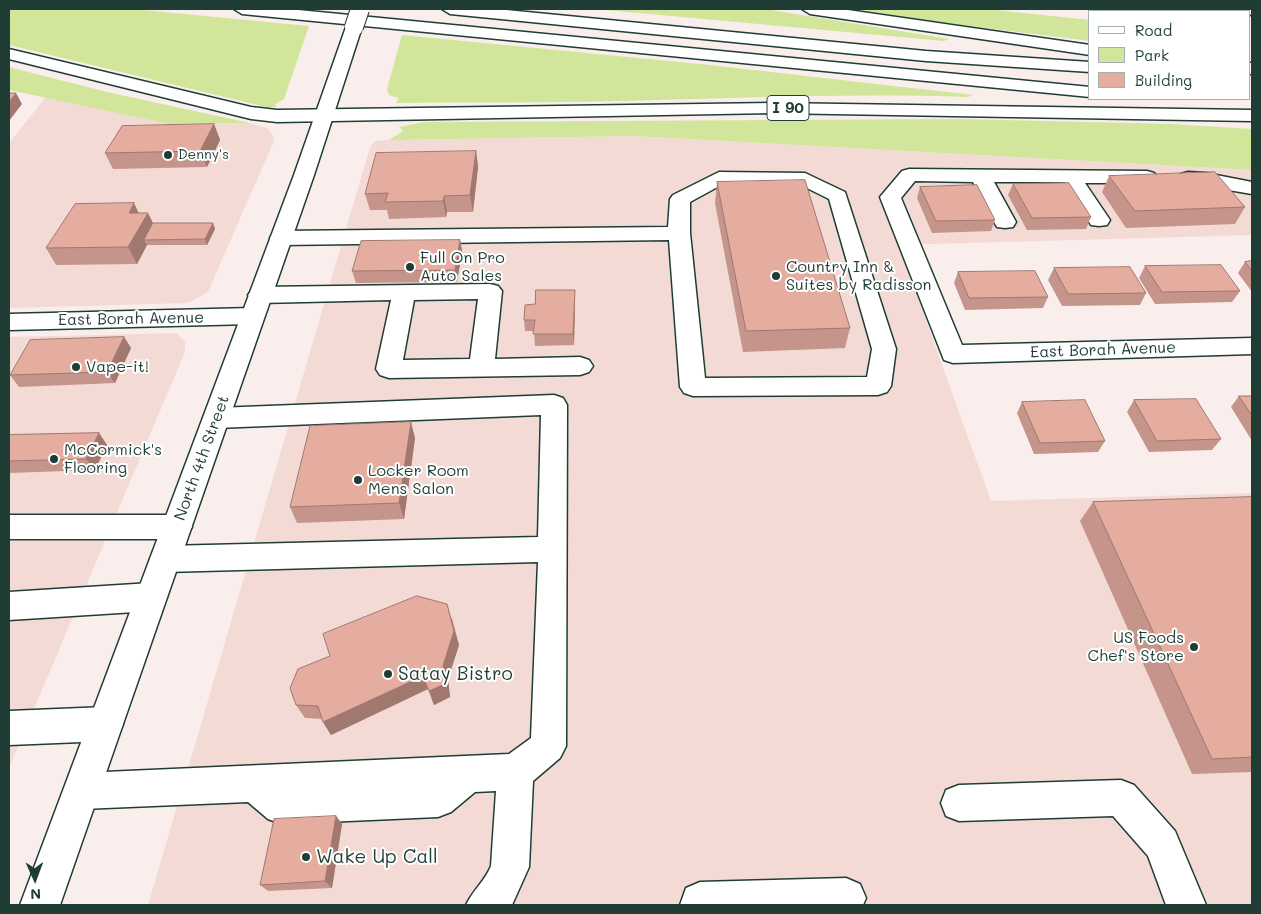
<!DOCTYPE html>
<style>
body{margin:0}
#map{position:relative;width:1261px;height:914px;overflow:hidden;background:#faeeec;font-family:Mali,sans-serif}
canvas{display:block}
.frame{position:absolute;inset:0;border:10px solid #1f3d34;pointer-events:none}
.legend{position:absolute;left:1088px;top:10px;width:162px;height:90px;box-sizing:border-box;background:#fff;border:1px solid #a5b1ae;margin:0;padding:6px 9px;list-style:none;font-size:15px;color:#1f3d34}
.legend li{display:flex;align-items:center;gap:10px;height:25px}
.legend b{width:25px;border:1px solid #a5b1ae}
.north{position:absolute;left:10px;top:854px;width:50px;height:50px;-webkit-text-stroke:4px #fff;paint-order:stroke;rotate:178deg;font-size:14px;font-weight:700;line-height:20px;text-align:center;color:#1f3d34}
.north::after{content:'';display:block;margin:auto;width:18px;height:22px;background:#1f3d34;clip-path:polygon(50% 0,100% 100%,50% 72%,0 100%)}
</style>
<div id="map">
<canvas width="1261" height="914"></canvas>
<div class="frame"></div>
<ul class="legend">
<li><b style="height:6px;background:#fff"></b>Road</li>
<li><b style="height:14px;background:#d1e69a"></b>Park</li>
<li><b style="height:14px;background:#e5aca0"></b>Building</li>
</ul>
<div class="north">N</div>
</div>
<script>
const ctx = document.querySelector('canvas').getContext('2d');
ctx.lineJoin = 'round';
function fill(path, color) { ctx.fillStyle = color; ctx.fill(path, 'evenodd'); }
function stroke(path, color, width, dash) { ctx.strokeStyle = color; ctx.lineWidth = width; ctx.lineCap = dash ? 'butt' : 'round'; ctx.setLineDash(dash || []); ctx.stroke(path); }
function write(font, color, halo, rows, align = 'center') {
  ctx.font = font + ' Mali,sans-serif'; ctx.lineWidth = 4; ctx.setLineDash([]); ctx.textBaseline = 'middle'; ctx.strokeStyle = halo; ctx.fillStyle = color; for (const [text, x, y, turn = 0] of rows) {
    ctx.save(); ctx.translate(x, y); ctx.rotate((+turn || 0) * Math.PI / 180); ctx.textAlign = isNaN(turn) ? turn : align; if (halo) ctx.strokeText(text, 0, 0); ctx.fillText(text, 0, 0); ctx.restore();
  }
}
const built = new Path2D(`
 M46 97 169 124 250 123 267 128 273 135 274 141 208 292 188 303 9 308V143Z
 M634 136 1252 170V235L899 245 991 501 1252 493V905H148L370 147 375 141 389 140Z
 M177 333 185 342V352L9 768V337Z`);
const green = new Path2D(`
 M9 9H133L309 26 284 99 275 104 276 107H266L9 45Z
 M594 9H765L949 39 944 41Z
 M855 9H986L1090 20V41L946 23Z
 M402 35 710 65 973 95 968 97C852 93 736 98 620 101 545 103 470 102 396 103L399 98 389 95 387 89Z
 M9 67 107 92 250 123 169 124 9 90Z
 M961 119 1172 124 1252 129V170L634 136 389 140 403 131 399 127 424 122Z`);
const minor = new Path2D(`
 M1235 9H1252V13L1250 15V11H1237Z
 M909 169 1147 171 1154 173 1157 177 1154 181 1147 183H1085L1110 220 1107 225 1099 226 1091 225 1065 182H994L1016 222 1013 227 1005 228 997 227 994 222 973 182 915 181 901 198 962 345 1252 338V354L953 363 944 360 880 197 902 171Z
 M719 172 805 173 845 192 896 349 891 386 887 392 878 395 693 396 684 393 680 387 669 240 281 245 273 243 270 238 273 233 281 231 668 227 670 199 673 195ZM723 184 801 185 829 199 872 349 867 377 705 378 690 233V202Z
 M1188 172 1206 173 1252 182V194L1181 182 1178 178 1181 174Z
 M490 284 498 286 502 291 495 359 580 357 589 360 593 366 589 372 580 375 389 378 380 375 376 369 391 300 260 303 252 300 248 295 252 290 260 287ZM478 299 470 359 403 360 414 300Z
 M252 308 260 310 264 316 260 322 252 324 9 330V314Z
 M554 395 563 398 567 405 566 746 560 758 533 781 529 867 512 905H466C473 890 485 881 491 866L496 791 475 792 451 812 438 817 281 824 268 819 248 802 82 809 69 804 64 791 69 778 82 773 509 754 531 738 538 562 165 572 154 568 150 559 154 550 165 546 538 537 541 415 216 428 207 425 203 418 207 411 216 408Z
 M9 515H177L187 519 192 527 187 535 177 539H9Z
 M151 583 162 587 167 597 162 607 151 611 9 620V592Z
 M106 707 118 712 123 724 118 736 106 741 9 745V711Z
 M1121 780 1134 785 1175 831 1206 905H1166L1148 856 1113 816 959 821 946 816 941 803 946 790 959 785Z
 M846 878 860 884 866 898 863 905H680L686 888 700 882Z`);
const major = new Path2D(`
 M354 22 362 27 314 175 60 905H20L294 175 346 27Z`);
const highway = new Path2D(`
 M234 9H288L1090 87V97L242 14Z
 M442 9H496L926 51 1090 62V72L926 61 450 14Z
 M802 9H841L1090 45V55L810 14Z
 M9 49 251 107 277 110 773 103 1252 110V121L773 113 277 122 251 119 9 59Z
 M1250 63H1252V74H1250Z`);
const majorBridge = new Path2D(`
 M354 27 360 9`);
const wall = new Path2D(`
 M1173 9H1206L1205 11H1176Z
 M214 124 220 140 207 167 113 169 105 153Z
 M476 151 478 167 473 212H447L446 217 389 219 387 210H370L365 194Z
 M1109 176 1245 207 1235 224 1126 228 1102 192Z
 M717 182 850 328 845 348 743 352 715 203Z
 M1013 184 1091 217 1086 229 1027 230 1008 195Z
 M920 187 995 220 991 231 932 233 917 198Z
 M139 213 153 223H213L215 229 207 245H147L137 264 56 265 46 248Z
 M460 240 462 251 457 282 356 283 352 271Z
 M1252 261V292L1238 273 1245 262Z
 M1145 266 1240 291 1232 302 1155 304 1139 278Z
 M1054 268 1146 293 1140 305 1062 306 1048 280Z
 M958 272 1048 297 1043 308 965 310 954 283Z
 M575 302 574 345 535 346 534 331H525L524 320 535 304Z
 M124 337 131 348 115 383 19 387 10 375Z
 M1239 396H1252V441L1231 407Z
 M1134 400 1221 439 1212 450 1149 452 1127 412Z
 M1022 402 1105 441 1098 452 1034 454 1017 413Z
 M99 433 107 445 95 470 9 473V435Z
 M415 438 404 519 297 523 290 507Z
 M1252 497V772L1192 774 1080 521 1093 502Z
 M452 618 459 645 448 679 450 697 434 705 428 689 331 735 323 722 322 719 305 718 296 705Z
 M336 816 342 824 332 888 268 891 260 885Z`);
const shadedWall = new Path2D(`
 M16 93 22 104 9 121V102Z
 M214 124 220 140 207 167 200 151Z
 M476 151 478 167 473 212 470 195Z
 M444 196 447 212 446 217 443 201Z
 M134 203 142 220 129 213Z
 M148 213 156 229 144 240 147 245 137 264 128 247Z
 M213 223 215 229 207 245 205 239Z
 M460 240 462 251 457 282 455 270Z
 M575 290V302L574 345 573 334Z
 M124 337 131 348 115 383 107 372Z
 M411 422 415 438 404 519 399 503Z
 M99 433 107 445 95 470 86 459Z
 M447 604 459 645 448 679 450 697 434 705 429 691 443 666Z
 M423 676 428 689 331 735 323 722Z
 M336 816 342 824 332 888 325 881Z`);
const building = new Path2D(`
 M9 93H16L9 102Z
 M214 124 200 151 105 153 122 126Z
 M476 151 470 195 444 196 443 201 385 202 388 193 365 194 376 153Z
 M1215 172 1245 207 1135 211 1109 176Z
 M805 180 850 328 746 331 717 182Z
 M1069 183 1091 217 1032 218 1013 184Z
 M977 185 995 220 936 221 920 187Z
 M134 203 129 213H148L128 247 46 248 75 204Z
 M153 223H213L205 239 144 240Z
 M460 240 455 270 352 271 361 241Z
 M1252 261V271L1245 262Z
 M1221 265 1240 291 1162 292 1145 266Z
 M1130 267 1146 293 1068 294 1054 268Z
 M1035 271 1048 297 969 298 958 272Z
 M536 290H575L573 334H533L535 320H524L525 305 535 304Z
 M124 337 107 372 10 375 30 340Z
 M1239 396H1252V415Z
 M1196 399 1221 439 1157 441 1134 400Z
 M1085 400 1105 441 1040 443 1022 402Z
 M411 422 399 503 290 507 310 426Z
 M99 433 86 459 9 461V435Z
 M1252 497V757L1212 759 1093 502Z
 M417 596 447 604 454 631 443 666 445 684 429 691 423 676 323 722 318 706 296 705 290 688 298 669 330 656 323 634Z
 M336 816 325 881 260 885 274 819Z`);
const markers = [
 [168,155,5,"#1f3d34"],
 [410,267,5,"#1f3d34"],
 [776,276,5,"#1f3d34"],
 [76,367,5,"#1f3d34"],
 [54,459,5,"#1f3d34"],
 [358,480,5,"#1f3d34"],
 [1194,647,5,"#1f3d34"],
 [388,674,5,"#1f3d34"],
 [306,857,5,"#1f3d34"]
];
const farPoinames = [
 ["Denny's",178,155]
];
const shields = [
 [788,108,42]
];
const shieldNames = [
 ["I 90",788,108]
];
const poiNames = [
 ["Full On Pro",420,258],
 ["Auto Sales",420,276],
 ["Country Inn &",786,267],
 ["Suites by Radisson",786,285],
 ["Vape-it!",86,367],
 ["McCormick's",64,450],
 ["Flooring",64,468],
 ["Locker Room",368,471],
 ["Mens Salon",368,489],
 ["US Foods",1184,638,"right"],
 ["Chef's Store",1184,656,"right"]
];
const streetNames = [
 ["East Borah Avenue",131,319,-1],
 ["East Borah Avenue",1103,350,-2],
 ["North 4th Street",202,458,-70]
];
const nearPoinames = [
 ["Satay Bistro",398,674],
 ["Wake Up Call",316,857]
];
fill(built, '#f4dad5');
fill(green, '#d1e69a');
stroke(minor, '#1f3d34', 3);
stroke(major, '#1f3d34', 3);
stroke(highway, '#1f3d34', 3);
fill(minor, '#fff');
fill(major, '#fff');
fill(highway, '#fff');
stroke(majorBridge, '#1f3d34', 20, []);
stroke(majorBridge, '#fff', 18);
fill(wall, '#c5948a');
fill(shadedWall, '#a07870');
fill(building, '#e5aca0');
stroke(building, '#a07870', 1);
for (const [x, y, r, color] of markers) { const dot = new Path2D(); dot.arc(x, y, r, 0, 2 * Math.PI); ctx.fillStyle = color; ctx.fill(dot); stroke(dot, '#fff', 2); }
write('14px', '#1f3d34', '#fff', farPoinames, 'left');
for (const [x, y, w] of shields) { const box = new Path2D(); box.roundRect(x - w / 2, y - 12.5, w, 25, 4); ctx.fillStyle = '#fff'; ctx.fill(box); stroke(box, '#1f3d34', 1); }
write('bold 15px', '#1f3d34', null, shieldNames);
write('16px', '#1f3d34', '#fff', poiNames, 'left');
write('16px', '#1f3d34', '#fff', streetNames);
write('19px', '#1f3d34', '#fff', nearPoinames, 'left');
</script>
